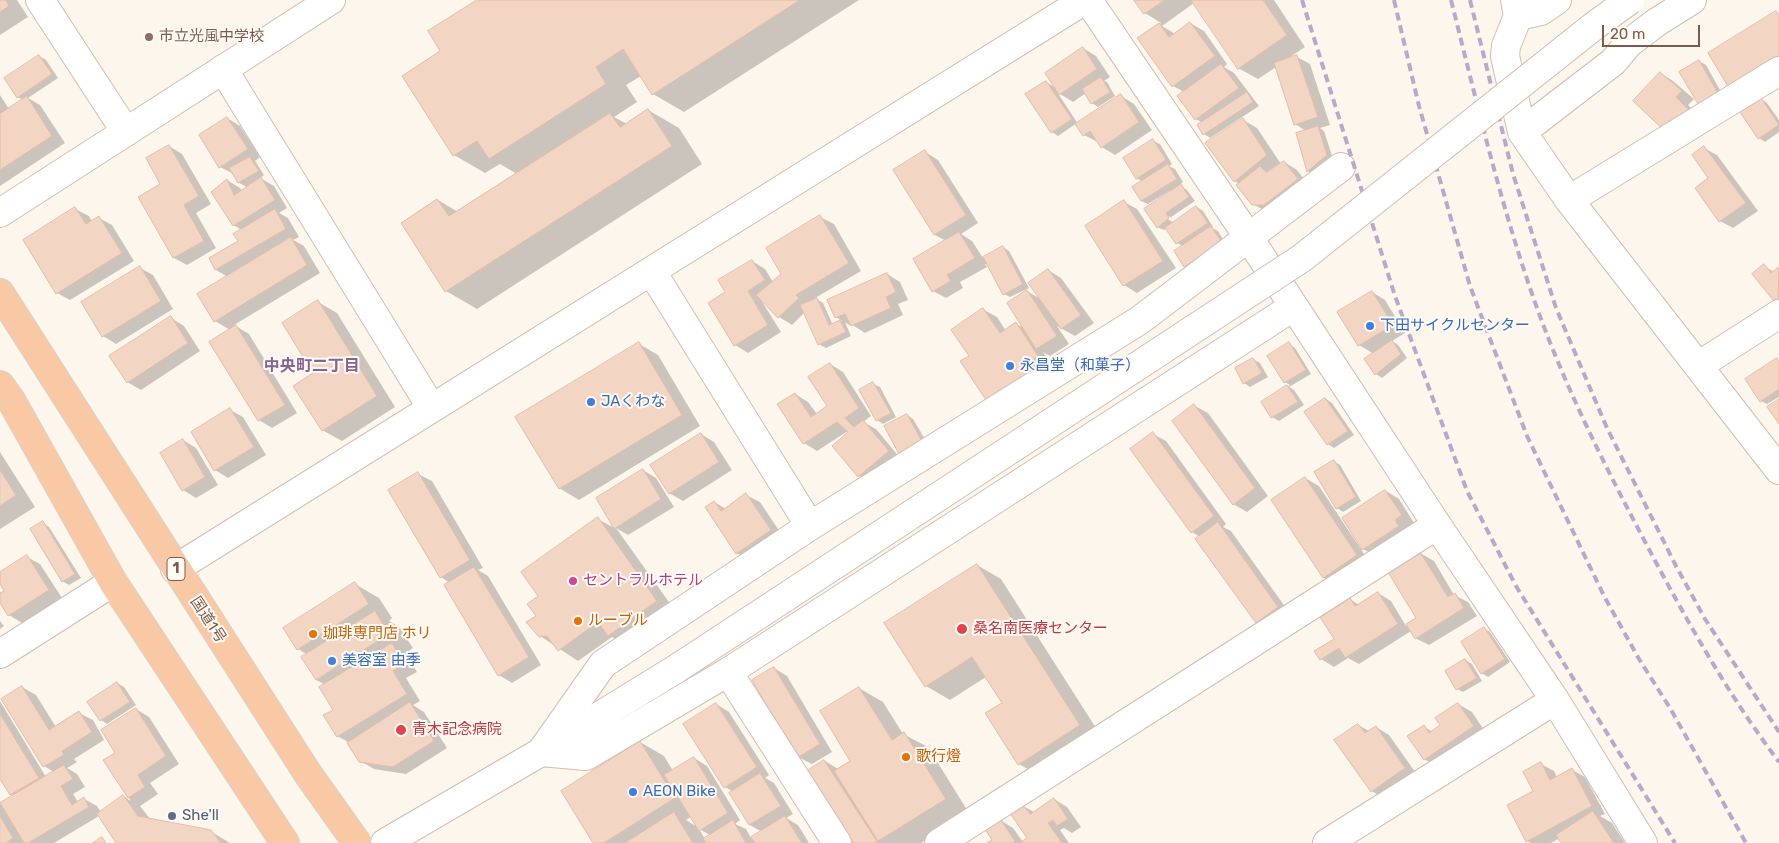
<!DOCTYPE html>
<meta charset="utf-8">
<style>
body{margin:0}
#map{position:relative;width:1779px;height:843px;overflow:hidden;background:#fdf6ec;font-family:Rubik,sans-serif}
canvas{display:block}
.scale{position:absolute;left:1602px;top:25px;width:98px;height:22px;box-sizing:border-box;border:2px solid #7a5c4d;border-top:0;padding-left:6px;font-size:15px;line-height:18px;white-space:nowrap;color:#7a5c4d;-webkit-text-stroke:4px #fffaf3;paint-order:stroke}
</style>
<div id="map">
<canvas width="1779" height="843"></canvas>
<div class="scale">20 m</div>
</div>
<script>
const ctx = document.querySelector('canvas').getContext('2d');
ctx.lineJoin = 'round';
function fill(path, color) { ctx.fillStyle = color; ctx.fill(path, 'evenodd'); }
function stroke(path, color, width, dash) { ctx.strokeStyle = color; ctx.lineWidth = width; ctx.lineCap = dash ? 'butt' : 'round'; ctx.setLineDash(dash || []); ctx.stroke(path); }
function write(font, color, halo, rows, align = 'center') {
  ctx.font = font + ' Rubik,"Noto Sans JP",sans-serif'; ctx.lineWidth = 4; ctx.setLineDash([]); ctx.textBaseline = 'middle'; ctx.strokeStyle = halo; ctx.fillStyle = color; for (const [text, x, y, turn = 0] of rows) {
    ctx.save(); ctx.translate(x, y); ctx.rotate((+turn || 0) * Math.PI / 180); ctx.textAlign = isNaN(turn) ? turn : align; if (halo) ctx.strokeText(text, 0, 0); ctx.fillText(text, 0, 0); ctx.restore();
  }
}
const shadow = new Path2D(`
 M0 0H17L28 17 0 35Z
 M479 0H859L684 112 653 94 641 76 626 85 637 102 614 117 627 124 648 110 679 128 702 164 477 309 446 291 438 200 458 212 517 174 500 164 485 173 454 155 442 51Z
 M1135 0H1274L1305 47 1287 59 1297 57 1310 64 1330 125 1320 128 1324 131 1333 159 1314 175 1308 171 1297 134 1306 131 1295 124 1276 67 1258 79 1238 68 1194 3 1162 26 1172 32 1175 35 1190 23 1204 31 1227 64 1224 67 1234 73 1259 106 1210 138 1204 134 1203 123 1196 119 1184 92 1173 86 1139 39 1161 23 1145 13Z
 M1083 48 1096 56 1110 77 1104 81 1107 82 1115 96 1098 107 1092 103 1086 93 1073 102 1057 92 1078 124 1121 96 1134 104 1152 130 1115 155 1102 147 1098 142 1084 135 1077 123 1058 136 1052 132 1046 82 1056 88Z
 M39 56 46 60 58 78 28 98 40 105 65 143 0 186V95L9 109 23 100 18 97Z
 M1699 61 1706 65 1726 101 1708 111Z
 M1660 73 1673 81 1694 99 1688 105 1702 119 1682 140Z
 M1761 99 1767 103 1779 120V132L1765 142 1759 138Z
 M227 118 240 126 260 157 255 161 264 175 260 178 274 186 287 208 279 213 288 218 299 237 293 240 304 246 320 273 234 325 249 334 297 413 272 428 259 420 230 330 215 321 228 277 216 270 210 259 239 242 242 230 233 225 227 180 240 188 242 191 247 187 239 183 234 174 220 167Z
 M1243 120 1257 128 1281 164 1284 162 1297 170 1310 187 1267 212 1253 204 1239 184 1235 181Z
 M1153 141 1160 144 1172 164 1169 166 1175 169 1183 182 1179 185 1187 190 1195 201 1171 217 1173 219 1165 214 1163 216 1174 223 1197 207 1203 211 1213 227 1212 228 1218 231 1227 246 1191 270 1185 266 1183 246 1177 243 1167 228 1164 230 1157 227 1172 192 1171 190 1148 204 1141 201 1142 181 1136 178Z
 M169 146 182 154 211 204 196 213 216 248 187 265 174 258 140 198 162 185Z
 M1704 148 1717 155 1758 211 1733 228 1720 221Z
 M925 152 938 160 978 223 961 234 972 241 983 258 1003 247 1009 251 1029 288 1010 297 1004 294 989 264H985L987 267 960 282 963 288 946 298 933 291 946 241 935 235 895 171Z
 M1124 202 1137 209 1176 268 1137 293 1124 285Z
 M75 209 89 216 92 222 99 218 112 225 134 261 70 300 57 293Z
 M820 217 834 224 861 271 815 298 823 303 833 325 842 321 836 317 887 274 900 282 908 300 898 304 903 315 865 333 851 324 849 325 845 322 851 336 826 348 819 344 805 312 792 325 779 317 761 300 781 332 748 353 735 345 727 293 752 261 765 269 773 282 782 274Z
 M1764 266 1774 272 1779 268V305Z
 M140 268 153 275 173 309 116 344 103 336Z
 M1048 270 1061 278 1094 323 1075 336 1057 326 1069 344 1050 356 1043 352 1051 363 1048 383 971 356 984 310 997 317 1006 331 1016 324 1025 328 1027 291 1042 300Z
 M1372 292 1385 300 1405 333 1392 341 1398 345 1407 358 1382 378 1376 374 1374 354 1359 345Z
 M318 302 337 313 395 407 342 441 322 430 315 374Z
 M171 318 184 326 200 351 141 390 127 382Z
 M639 344 658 355 700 426 579 500 559 488Z
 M1289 344 1295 348 1311 374 1289 387 1294 390 1304 405 1279 421 1272 417 1263 402 1290 385 1285 382Z
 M1253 359 1260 363 1268 377 1250 387 1244 383Z
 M1777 360 1779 361V397L1767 404 1761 401Z
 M830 364 843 372 871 416 863 422 876 429 901 459 872 484 859 476 851 429 817 451 804 443 795 394 808 402 817 414 829 406Z
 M873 384 880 387 896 417 883 424 877 420Z
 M1326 399 1332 403 1354 435 1334 448 1328 444Z
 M1195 406 1208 413 1268 496 1247 512 1233 504Z
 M230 410 243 417 266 455 228 478 215 470Z
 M907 415 913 419 929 446 908 458Z
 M701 434 714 442 732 470 683 501 669 493Z
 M1153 434 1166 441 1226 524 1223 527 1231 531 1291 615 1270 630 1257 622 1200 537 1192 532Z
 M183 440 196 448 218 485 196 498 183 490Z
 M0 452 35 507 0 529Z
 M1334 461 1340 465 1361 501 1343 512 1337 508Z
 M643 470 656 478 674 507 628 535 616 528 676 612 628 646 612 637 578 661 540 636 538 616 539 596 598 519 616 529 597 499Z
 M418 474 432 481 483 568 478 570 488 576 541 665 512 683 499 675 450 583 441 577Z
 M1305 478 1319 486 1370 563 1337 585 1324 578Z
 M1386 491 1399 499 1414 523 1376 556 1363 549Z
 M746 495 760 502 784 538 750 561 737 553 714 502 726 509Z
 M43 523 49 527 81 578 69 585 62 581Z
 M1420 553 1434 561 1454 595 1468 602 1477 616 1429 645 1415 638 1411 631 1359 664 1348 658 1334 667 1321 659 1335 640 1350 599 1359 605 1378 593 1391 601 1406 626 1418 619Z
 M27 557 40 564 62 598 22 623 9 615 0 601V595L6 591 0 582V574Z
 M977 565 1001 579 1103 739 1043 778 1019 764 1003 703 986 677 950 700 926 686Z
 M355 584 379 598 392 618 389 621 399 627 413 648 406 653 417 672 406 678 420 701 413 705 424 712 447 748 406 774 374 769 360 761 350 743 337 736 335 710 326 685 316 680 308 655 298 649Z
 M0 621 4 626 0 629Z
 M1484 628 1490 632 1510 662 1488 677 1482 673Z
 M1465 660 1472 664 1482 681 1463 692 1457 689Z
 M774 668 787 676 832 752 812 764 798 757Z
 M117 683 124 687 136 705 107 724 101 720Z
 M22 687 36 695 56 727 79 713 93 720 104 740 74 759 77 762 67 768 77 774 85 787 73 794 78 802 84 799 97 806 101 812 123 796 131 801 105 760 117 753 136 709 149 717 179 764 150 783 158 794 140 806 151 820 210 831 230 843H117L99 816 54 843H0V804L14 796 11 794 0 776V701L46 777 54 772 44 766Z
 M859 688 883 702 903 734 928 747 969 813 921 843H854L825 761 838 769 852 761Z
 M716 704 729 712 769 775 765 778 774 783 793 814 786 818 798 825 809 843H594L640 742 664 756 673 771 694 758 707 766 740 820 735 824 746 829 751 838 762 832 750 825 734 792 725 787ZM692 816 699 828 686 820ZM699 829 710 835 705 839Z
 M1458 704 1472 712 1486 733 1438 767 1424 759V727L1433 732 1442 726Z
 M1358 725 1369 731 1376 727 1389 735 1418 776 1385 799 1372 791Z
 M1541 764 1554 771 1557 777 1572 770 1585 777 1605 814 1600 816 1612 823 1625 843H1563L1560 838 1551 843H1531L1527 841 1535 791Z
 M1054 799 1067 807 1081 827 1072 833 1064 828 1060 830 1069 843H989L994 840 1000 820 1013 828 1023 842 1029 838 1023 806 1034 812Z`);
const building = new Path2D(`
 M0 0H6L9 6 0 12Z
 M477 0H800L652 95 623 49 596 67 606 84 489 159 477 141 453 156 402 76 440 51 428 31Z
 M1134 0H1165L1144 14Z
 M1191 0H1263L1287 35 1238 69Z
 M1776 11 1779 15V57L1729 88 1708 53Z
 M1190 22 1215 56 1172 87 1137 38 1159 23 1169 37Z
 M1083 47 1097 69 1059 95 1045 73Z
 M39 55 52 74 17 98 4 78Z
 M1297 55 1318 117 1294 125 1274 63Z
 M1699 60 1720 97 1701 109 1679 72Z
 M1221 64 1239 88 1195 120 1177 96Z
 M1660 72 1682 91 1676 97 1690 111 1668 134 1633 101Z
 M1101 77 1110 92 1091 104 1082 89Z
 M1046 81 1072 119 1051 133 1025 94Z
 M1247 92 1253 102 1203 135 1197 125Z
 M1121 94 1139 122 1101 148 1090 131 1083 136 1075 124Z
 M27 96 52 136 0 170V114Z
 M1761 98 1779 125 1758 139 1740 112Z
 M648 109 672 146 445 292 401 223 437 199 449 216 610 113 620 127Z
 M227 117 248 149 219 168 199 135Z
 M1243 118 1267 155 1234 182 1205 143Z
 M1318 126 1327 155 1307 172 1296 133Z
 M1153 139 1166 160 1136 179 1123 158Z
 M169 145 199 196 184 205 204 241 173 258 138 197 160 184 146 158Z
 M1704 146 1746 203 1719 222 1695 188 1708 178 1692 155Z
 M925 150 966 215 934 235 893 170Z
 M250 157 259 171 238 183 229 168Z
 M1284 161 1298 179 1264 205H1252L1236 185 1260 166 1266 172Z
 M1168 164 1177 179 1141 201 1132 187Z
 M261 177 275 200 233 226 211 192 227 179 234 195Z
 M1181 184 1189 197 1166 213 1169 218 1157 228 1144 209Z
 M1124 200 1163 261 1123 286 1085 226Z
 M1196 206 1208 223 1176 244 1165 228Z
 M75 207 86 224 99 216 122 253 56 294 23 240Z
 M275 209 286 229 215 270 209 258 238 241 233 234Z
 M820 215 849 263 796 295 799 298 778 318 756 295 781 274 766 248Z
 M1211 226 1222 243 1184 267 1174 251Z
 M959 232 975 258 947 275 951 281 932 292 913 259Z
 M291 237 307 265 214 322 197 294Z
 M1003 246 1023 284 1003 295 983 257Z
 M752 260 765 280 748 291 768 325 734 346 708 303 725 292 718 280Z
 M1764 264 1771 273 1779 267 1778 306 1752 274Z
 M140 266 161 301 102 337 81 302Z
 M1048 269 1081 315 1061 329 1028 283Z
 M887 273 896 292 886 297 891 308 851 326 845 314 835 318 827 300Z
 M1027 290 1057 336 1036 349 1007 303Z
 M1372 291 1393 325 1358 346 1337 312Z
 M817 298 829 325 840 320 846 332 818 345 800 305Z
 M318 300 377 396 322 431 293 386 313 373 282 323Z
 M983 308 1000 333 1016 322 1038 356 1028 363 1036 375 990 406 960 361 969 356 951 330Z
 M171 316 188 343 127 383 109 356Z
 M236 325 285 405 258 421 209 342Z
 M1392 340 1401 354 1375 375 1364 359Z
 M639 342 682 415 559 489 515 417Z
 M1289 342 1306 370 1284 383 1267 356Z
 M1253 358 1262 373 1243 384 1235 368Z
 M1777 358 1779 361V389L1760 402 1745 379Z
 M830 363 859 408 845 418 854 427 863 420 889 451 858 477 832 446 848 432 837 422 803 444 777 404 795 393 811 417 827 406 808 377Z
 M873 382 891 413 876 421 859 390Z
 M1287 385 1298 402 1271 418 1261 402Z
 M1325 398 1348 431 1327 445 1304 412Z
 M1779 399V424L1767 407Z
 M1194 404 1255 488 1233 505 1172 421Z
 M230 408 254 447 214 471 191 432Z
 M907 414 923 443 900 456 884 426Z
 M1153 432 1214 516 1191 533 1130 449Z
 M701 433 719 462 669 494 650 465Z
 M183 439 205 477 182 491 160 453Z
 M1334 460 1356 497 1336 509 1314 472Z
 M643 469 661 499 614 529 596 498Z
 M0 470 16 495 0 506Z
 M418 472 470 560 440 578 388 490Z
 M1305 477 1357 555 1323 578 1271 500Z
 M1385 490 1402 515 1395 520 1399 526 1362 550 1342 518Z
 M746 493 771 530 736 554 705 507 714 501 721 511Z
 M598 517 657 601 608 636 598 622 558 651 547 636 539 637 526 622 536 616 527 604 538 596 521 572Z
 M43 521 75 574 62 582 30 529Z
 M1218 522 1278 607 1256 623 1195 539Z
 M1420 552 1448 597 1455 593 1464 608 1415 639 1406 624 1416 618 1388 572Z
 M27 555 49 590 8 616 0 603V593L4 591 0 584V572Z
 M977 564 1080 725 1018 765 985 713 1002 703 972 657 925 687 884 623Z
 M474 567 529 657 498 676 444 585Z
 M355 582 369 604 297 650 283 628Z
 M1378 592 1398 624 1345 658 1339 648 1320 660 1314 651 1334 639 1320 617 1350 598 1355 606Z
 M375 611 389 634 316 680 301 657Z
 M1484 627 1505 659 1481 674 1461 642Z
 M392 643 405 664 393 671 407 694 337 737 323 715 333 710 319 687Z
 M1465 659 1477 678 1456 690 1445 671Z
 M774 667 820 744 797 758 752 680Z
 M117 682 130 702 100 721 87 702Z
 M22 686 49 730 79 711 92 732 62 751 64 755 43 767 1 699Z
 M859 687 892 740 904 732 946 799 878 841 834 771 850 761 820 711Z
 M410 702 434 741 393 767 359 762 347 743Z
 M716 703 757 767 724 788 683 724Z
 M1458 703 1474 726 1424 760 1407 736 1424 725 1429 733 1440 725 1435 718Z
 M136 708 166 756 138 775 145 787 128 798 103 760 115 753 101 730Z
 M0 714 39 778 10 795 0 779Z
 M1358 724 1365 733 1376 726 1405 768 1371 792 1334 740Z
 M640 741 675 798 604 843H593L561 791Z
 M694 757 728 813 699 831 664 775Z
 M824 760 878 843H853L807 771Z
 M1541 762 1550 780 1572 768 1592 806 1526 842 1507 805 1533 791 1523 772Z
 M64 765 73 779 61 786 72 805 84 797 89 807 28 843H24L0 803Z
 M760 773 781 806 749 825 729 793Z
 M123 795 138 816 211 830 221 843H116L97 814Z
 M1054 798 1068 819 1057 826 1053 820 1048 823 1062 843H1022L1021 842 1027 838 1010 813 1023 805 1030 814Z
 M1593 811 1614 843H1561L1556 835Z
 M674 812 693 843H625Z
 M0 816 13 838 6 843H0Z
 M785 816 802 843H755L751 837Z
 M1000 819 1015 841 1013 843H987L992 840 985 829Z
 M733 820 746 843H706L703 839Z
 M102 837 106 843H93Z`);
const minor = new Path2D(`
 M40 0 126 132
 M1088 0 1249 238 1437 525 1555 700 1643 843
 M1515 0 1518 16 1506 46 1505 56 1522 132 1569 200 1779 470
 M1518 16 1541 11 1557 0
 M223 69 431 407
 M1522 132 1613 62 1629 43 1657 22 1692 0
 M1569 200 1779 71
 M652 272 810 526
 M1293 307 728 672 586 756 541 752 603 664 810 526 1140 320 1341 167
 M1698 366 1779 314
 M175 569C478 377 782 190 1085 0
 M0 654 113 582
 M728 672 837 843
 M939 843 1437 525
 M1327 843 1555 700`);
const tertiary = new Path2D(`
 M0 213 331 0
 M385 843 541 752 676 669`);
const trunk = new Path2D(`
 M0 293 308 774 357 843
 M0 385 11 400 113 582 285 843`);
const rail = new Path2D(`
 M1302 0 1395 296 1467 491 1516 586 1675 843
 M1394 0 1419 106 1470 286 1527 436 1604 596 1639 659 1670 708 1746 843
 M1451 0C1478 107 1503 216 1541 319 1569 394 1605 466 1642 536 1683 614 1726 692 1779 762
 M1470 0 1513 174 1556 308 1607 428 1676 566 1705 619 1779 732`);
const tertiaryBridge = new Path2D(`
 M676 669 1302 258 1594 26 1630 0`);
const markers = [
 [149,37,5,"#8d6e63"],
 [1370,326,5,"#3f7fe0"],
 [1010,366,5,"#3f7fe0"],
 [591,402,5,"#3f7fe0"],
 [573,581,5,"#d1479c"],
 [578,621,5,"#e8710a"],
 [962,629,6,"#e0444e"],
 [313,634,5,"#e8710a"],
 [332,661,5,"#3f7fe0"],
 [401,730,6,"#e0444e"],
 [906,757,5,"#e8710a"],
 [633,792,5,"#3f7fe0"],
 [172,816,5,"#5c6f8a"]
];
const shields = [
 [176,569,18]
];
const shieldNames = [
 ["1",176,569]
];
const educationNames = [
 ["市立光風中学校",159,37]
];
const shopNames = [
 ["下田サイクルセンター",1380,326],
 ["永昌堂（和菓子）",1020,366],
 ["JAくわな",601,402],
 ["美容室 由季",342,661],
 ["AEON Bike",643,792]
];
const hotelNames = [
 ["セントラルホテル",583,581]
];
const streetNames = [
 ["国道1号",208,620,57]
];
const foodNames = [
 ["ルーブル",588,621],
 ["珈琲専門店 ホリ",323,634],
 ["歌行燈",916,757]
];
const healthNames = [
 ["桑名南医療センター",973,629],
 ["青木記念病院",412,730]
];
const serviceNames = [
 ["She'll",182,816]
];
const neighbourhoodNames = [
 ["中央町二丁目",312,366]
];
fill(shadow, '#0003');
fill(building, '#f3d5c3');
stroke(building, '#e6bba3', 1);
stroke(minor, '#d1beb0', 30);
stroke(tertiary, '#d1beb0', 30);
stroke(trunk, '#dad1cd', 30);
stroke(minor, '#fff', 28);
stroke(tertiary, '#fff', 28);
stroke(trunk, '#f9c8a4', 28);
stroke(rail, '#b9a8c9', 4, [8, 5]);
stroke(tertiaryBridge, '#d1beb0', 30, []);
stroke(tertiaryBridge, '#fff', 28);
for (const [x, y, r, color] of markers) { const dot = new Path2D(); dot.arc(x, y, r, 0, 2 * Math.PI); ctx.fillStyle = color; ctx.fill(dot); stroke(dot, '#fffaf3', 2); }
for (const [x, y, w] of shields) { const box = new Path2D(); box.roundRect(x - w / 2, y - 11.5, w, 23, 4); ctx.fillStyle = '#fffaf3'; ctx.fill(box); stroke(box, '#7a5c4d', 1); }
write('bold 14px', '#7a5c4d', null, shieldNames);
write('15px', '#785e54', '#fffaf3', educationNames, 'left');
write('15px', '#366cbe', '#fffaf3', shopNames, 'left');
write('15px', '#b23c85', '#fffaf3', hotelNames, 'left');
write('15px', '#7a5c4d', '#fffaf3', streetNames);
write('15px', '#c56008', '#fffaf3', foodNames, 'left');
write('15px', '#be3a42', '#fffaf3', healthNames, 'left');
write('15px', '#4e5e75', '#fffaf3', serviceNames, 'left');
write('bold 16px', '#846695', '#fffaf3', neighbourhoodNames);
</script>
